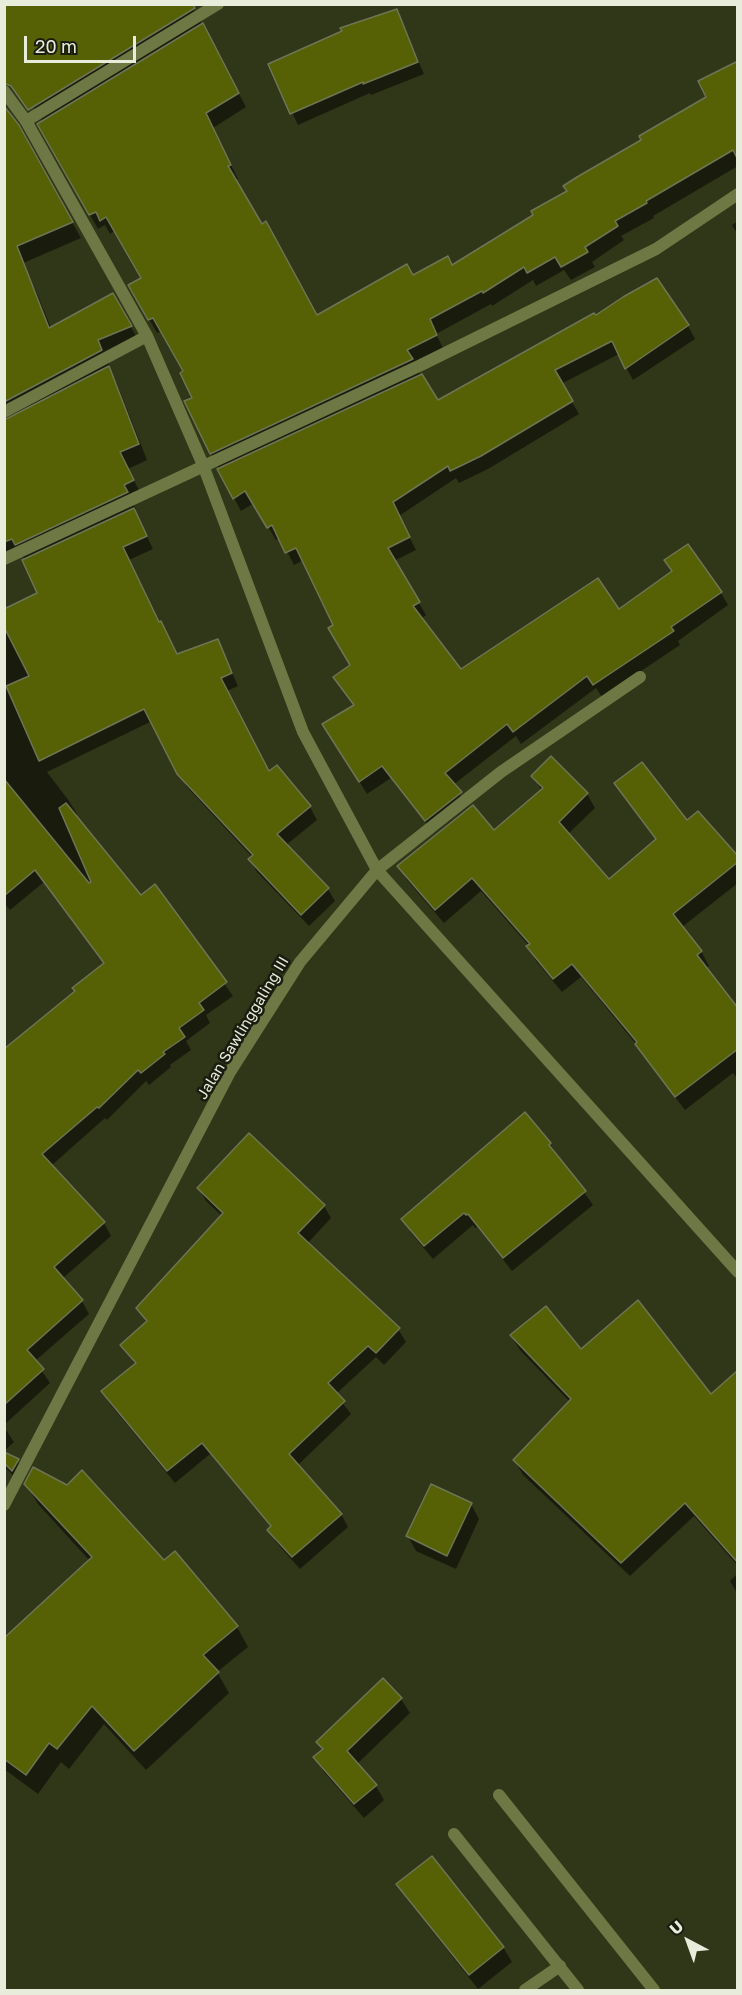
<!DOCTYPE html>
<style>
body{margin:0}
#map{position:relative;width:742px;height:1995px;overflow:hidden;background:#303618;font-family:"Golos Text",sans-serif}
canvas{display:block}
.frame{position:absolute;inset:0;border:6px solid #e8ecda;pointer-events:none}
.north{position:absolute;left:658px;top:1911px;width:60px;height:60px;-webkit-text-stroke:4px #191c0f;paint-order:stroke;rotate:319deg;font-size:16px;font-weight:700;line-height:24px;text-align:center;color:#e8ecda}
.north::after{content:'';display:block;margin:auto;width:21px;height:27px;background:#e8ecda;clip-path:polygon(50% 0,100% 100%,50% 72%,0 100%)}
.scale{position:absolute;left:24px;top:36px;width:112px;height:27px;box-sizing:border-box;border:3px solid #e8ecda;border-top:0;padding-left:8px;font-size:18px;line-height:21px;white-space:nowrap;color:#e8ecda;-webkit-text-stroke:4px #191c0f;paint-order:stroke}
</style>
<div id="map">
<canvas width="742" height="1995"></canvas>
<div class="frame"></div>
<div class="north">U</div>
<div class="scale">20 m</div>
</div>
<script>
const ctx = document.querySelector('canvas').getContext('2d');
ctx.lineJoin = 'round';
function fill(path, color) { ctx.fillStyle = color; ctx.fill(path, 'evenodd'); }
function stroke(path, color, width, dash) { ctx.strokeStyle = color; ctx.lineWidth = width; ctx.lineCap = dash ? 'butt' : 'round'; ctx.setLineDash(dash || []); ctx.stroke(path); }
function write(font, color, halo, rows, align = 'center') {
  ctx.font = font + ' "Golos Text",sans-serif'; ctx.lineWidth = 5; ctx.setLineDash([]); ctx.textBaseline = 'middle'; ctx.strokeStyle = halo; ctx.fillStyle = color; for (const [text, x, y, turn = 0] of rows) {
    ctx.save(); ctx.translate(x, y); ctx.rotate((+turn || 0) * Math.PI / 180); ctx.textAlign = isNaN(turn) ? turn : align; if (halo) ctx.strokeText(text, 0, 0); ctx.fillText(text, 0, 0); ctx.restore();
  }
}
const shadow = new Path2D(`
 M4 4H196L193 7 246 107 213 128 238 179 235 180 317 317 413 277 452 267 535 216 708 98 738 63V166L653 216 654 218 621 236 624 240 592 262 595 267 571 280 564 270 536 286 533 280 492 306 491 304 436 334 444 350 414 364 438 402 595 317 688 326 695 339 633 380 619 354 561 384 579 414 488 469 459 483 456 478 399 516 416 550 394 561 426 615 421 619 461 671 619 611 721 593 728 605 678 641 680 645 602 697 596 688 521 744 516 736 453 785 468 806 434 833 391 778 367 794 332 737 354 706 335 678 352 665 335 626 304 560 294 565 280 537 276 540 254 503 241 511 234 498 211 453 185 372 162 331 157 333 130 285 143 278 116 230 110 234 105 225 98 229 39 124 43 122 4 60Z
 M396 11 424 74 371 95 370 93 298 125 270 65Z
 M19 128 81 238 21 264 36 291 51 328 113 295 140 343 106 356 110 367 108 368 117 384 147 460 128 469 142 496 132 501 136 509 134 510 153 549 129 560 159 623 178 655 218 641 238 686 227 691 269 773 310 807 317 820 286 845 328 889 335 901 309 926 257 872 250 860 252 857 187 787 152 721 47 772 69 801 77 814 74 815 141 897 155 886 233 996 206 1015 210 1023 186 1041 191 1050 170 1065 171 1067 149 1085 146 1081 107 1120 105 1118 51 1166 104 1223 111 1236 62 1279 82 1301 89 1314 35 1361 50 1383 4 1425V1179L76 992 105 964 44 882 10 910 4 903V611L39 593 22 555 4 563V136Z
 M738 221V235L732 225Z
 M533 776 587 794 595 808 568 834 608 881 657 841 624 797 616 783 687 822 738 858V883L682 927 701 951 709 966 705 969 738 1011V1079L733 1073 685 1110 645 1058 636 1044 581 977 562 992 536 961 529 946 481 891 444 923 407 880 399 866 494 832 542 791Z
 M550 1144 593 1205 512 1271 477 1227 475 1228 473 1225 433 1259 411 1233 403 1219Z
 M199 1189 324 1206 331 1218 307 1244 398 1329 406 1342 384 1365 376 1357 336 1394 351 1414 298 1465 341 1514 348 1527 300 1569 276 1542 269 1530 272 1528 210 1454 175 1483 110 1404 103 1392 136 1365 122 1346 147 1323 138 1309 222 1216 206 1201Z
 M511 1336 581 1351 711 1396 738 1390V1566L694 1516 630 1576 523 1475 515 1461 570 1402 520 1350Z
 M4 1427 14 1442 4 1451Z
 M4 1454 17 1460 26 1475 21 1484 4 1466Z
 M26 1484 164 1562 237 1627 248 1647 217 1672 229 1693 146 1770 104 1724 69 1769 61 1762 38 1794 4 1769V1649L90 1561 38 1504Z
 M471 1504 479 1519 456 1569 416 1551 408 1536Z
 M738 1573V1595L730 1581Z
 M383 1680 401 1699 410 1713 357 1764 376 1786 384 1800 364 1818 324 1772 315 1757 323 1751 318 1742Z
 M398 1885 503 1947 512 1962 478 1989 407 1899Z`);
const building = new Path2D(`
 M4 4H193L195 8 28 110 11 86 4 83Z
 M397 9 418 62 363 84V82L290 114 268 64 342 31 340 28Z
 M203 23 239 93 206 113 231 165 228 166 262 224 266 221 317 315 407 264 413 275 448 256 452 265 533 215 531 211 567 191 563 186 577 177 641 140 639 136 706 97 698 81 738 61V160L733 150 646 201 647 203 615 221 618 226 585 247 588 252 561 267 555 257 527 273 524 267 483 293 482 291 430 319 437 335 407 350 413 359 210 454 184 401 192 398 180 373 183 371 153 318 148 320 128 285 141 278 106 217 100 221 96 212 89 215 37 124Z
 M4 106 19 125 73 222 17 246 49 328 113 293 132 326 98 340 102 350 4 402Z
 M657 278 689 325 625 369 612 341 555 370 573 401 481 456 450 471 448 466 393 502 410 537 388 548 420 602 413 606 461 669 598 578 619 609 672 571 664 560 688 544 722 592 671 627 674 631 593 685 587 676 513 732 507 724 445 773 462 792 425 821 382 766 359 782 322 724 354 705 333 677 350 665 328 628 333 625 296 548 285 553 272 525 267 528 245 491 233 499 217 469 422 374 438 400 594 313 596 315 623 297Z
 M109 366 139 444 120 452 134 480 124 485 128 492 15 545 12 539 4 542V420Z
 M134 508 147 536 123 547 159 622 161 621 177 654 218 639 232 673 221 678 269 771 277 765 311 806 277 834 329 888 301 915 248 859 253 855 177 774 144 709 39 761 6 686 29 676 4 627V609L37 593 22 560Z
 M551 756 588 793 559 822 609 879 656 839 614 783 642 762 687 820 698 811 738 856V862L673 914 702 951 697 955 738 1008V1049L675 1097 635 1044 637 1042 572 964 553 979 526 946 530 944 472 878 435 910 397 866 473 805 494 830 543 788 531 776Z
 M4 779 89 883 91 882 59 808 66 803 141 895 155 884 227 982 199 1003 204 1010 179 1028 185 1037 163 1052 165 1054 141 1073 138 1070 99 1108 97 1107 42 1154 105 1222 54 1267 83 1300 27 1350 44 1369 4 1405V1049L75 991 72 988 104 963 35 870 4 896Z
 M525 1112 551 1143 549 1145 586 1191 503 1258 468 1214 466 1215 464 1213 424 1246 401 1219Z
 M249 1133 325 1205 298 1233 400 1328 376 1353 368 1346 328 1383 345 1401 289 1454 342 1514 292 1557 267 1530 271 1526 202 1443 167 1471 101 1391 136 1363 120 1345 147 1321 136 1308 223 1213 197 1188Z
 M638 1300 711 1394 738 1370V1563L685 1503 621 1563 513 1460 571 1399 510 1335 546 1306 581 1349Z
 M4 1452 19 1459 12 1471 4 1463Z
 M33 1467 67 1485 82 1470 164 1560 175 1551 238 1626 203 1655 219 1672 134 1751 92 1706 57 1749 49 1743 26 1775 4 1759V1638L92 1557 24 1484Z
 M431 1484 472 1503 447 1556 406 1536Z
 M383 1678 402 1698 347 1751 377 1785 354 1804 313 1757 323 1749 316 1742Z
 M432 1856 504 1947 469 1975 396 1884Z`);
const lane = new Path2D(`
 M26 121 218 4
 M499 1795 654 1990
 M454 1834 578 1990
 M525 1990 560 1966`);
const street = new Path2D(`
 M4 91 26 121 147 336 203 465 303 732 377 870 738 1272
 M4 412 147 336
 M4 559 421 365 656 249 738 194
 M4 1505 230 1072 300 962 377 870 501 772 640 677`);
const streetNames = [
 ["Jalan Sawlinggaling III",243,1028,-59]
];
fill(shadow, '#0007');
fill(building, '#556104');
stroke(building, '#6e7555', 1.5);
stroke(lane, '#6d7844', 12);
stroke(street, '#6d7844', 12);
write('15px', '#e8ecda', '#191c0f', streetNames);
</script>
